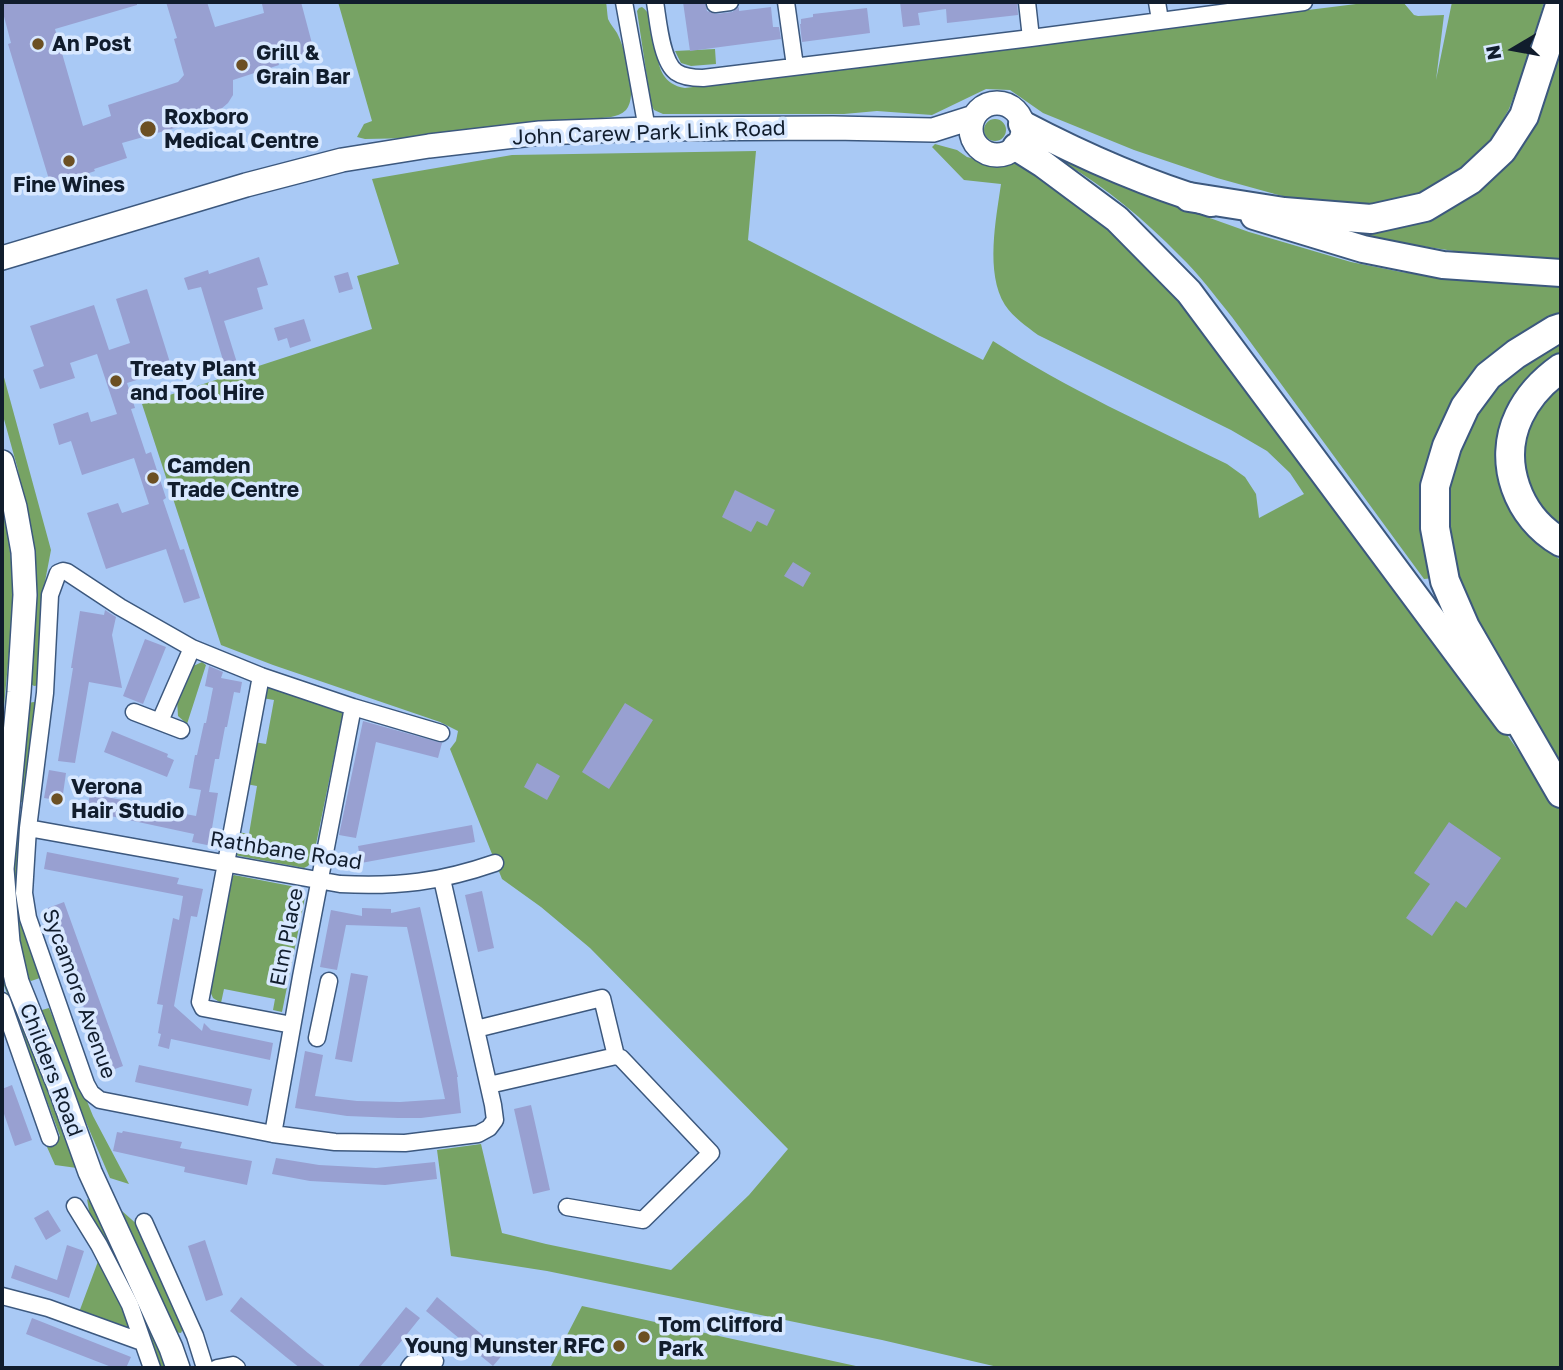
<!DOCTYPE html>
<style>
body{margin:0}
#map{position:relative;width:1563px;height:1370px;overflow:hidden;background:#a9c9f5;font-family:"Golos Text",sans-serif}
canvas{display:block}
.frame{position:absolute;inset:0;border:4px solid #111d2d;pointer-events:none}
.north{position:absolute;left:1479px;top:14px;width:70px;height:70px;-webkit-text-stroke:5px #d8e8ff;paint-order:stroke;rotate:260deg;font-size:19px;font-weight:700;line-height:28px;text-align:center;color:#111d2d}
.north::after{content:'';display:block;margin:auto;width:24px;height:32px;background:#111d2d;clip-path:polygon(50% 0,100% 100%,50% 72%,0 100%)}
</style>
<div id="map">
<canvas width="1563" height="1370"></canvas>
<div class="frame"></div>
<div class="north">N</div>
</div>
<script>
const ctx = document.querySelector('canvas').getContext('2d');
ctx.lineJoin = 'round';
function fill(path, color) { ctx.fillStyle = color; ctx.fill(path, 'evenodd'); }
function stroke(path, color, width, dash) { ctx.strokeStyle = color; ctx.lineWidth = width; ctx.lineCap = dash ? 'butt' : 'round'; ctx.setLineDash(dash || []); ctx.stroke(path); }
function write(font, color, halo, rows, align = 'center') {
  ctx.font = font + ' "Golos Text",sans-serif'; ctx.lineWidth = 7; ctx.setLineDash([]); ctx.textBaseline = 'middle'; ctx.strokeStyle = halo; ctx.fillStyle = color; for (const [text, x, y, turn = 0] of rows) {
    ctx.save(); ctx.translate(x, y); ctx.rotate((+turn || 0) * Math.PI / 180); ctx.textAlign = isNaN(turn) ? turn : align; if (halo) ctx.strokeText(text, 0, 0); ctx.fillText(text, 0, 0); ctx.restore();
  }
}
const green = new Path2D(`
 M338 2H606C607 7 607 13 608 19 610 24 614 28 617 33 625 48 639 96 626 110 622 114 616 116 611 117L415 138 365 139 357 137 364 124 372 121Z
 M1372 2H1403L1414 15 1418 16 1444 15 1436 80 1452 2H1544L1530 53 1509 109 1495 134 1482 152 1469 165 1418 196 1380 206 1293 199 1217 178 1134 150 1043 113 1010 90 986 89 932 115 877 111 844 114H663L654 110 651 104 637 11 639 8 642 7C667 25 642 81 685 88Z
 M1561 30V259L1513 260 1362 237 1367 227 1467 195Z
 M715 49 716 64 691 66 681 63 675 51Z
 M984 130a11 11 0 1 1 22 0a11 11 0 1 1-22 0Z
 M935 144 957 150 967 157 979 160 1005 161 1017 159 1082 204 1174 289 1466 676 1561 812V1368H1002L882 1340 547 1271 451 1256 437 1150 481 1144 502 1233 546 1244 671 1270 749 1195 788 1149 590 948 541 907 502 879 450 749 456 741 458 731 440 722 273 665 221 645 142 404 372 329 357 276 399 264 372 179 512 155 756 151 748 240 983 360 993 341C1067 389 1148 425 1227 464L1245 477 1256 494 1259 518 1304 494 1290 473 1267 451 1231 430 1038 335C1026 326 1014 318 1005 305 985 273 996 219 1001 184L964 180 932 147Z
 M1066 160 1113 178 1165 202 1249 232 1351 262 1401 272 1448 278 1561 285V317L1460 398 1434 578 1424 579 1232 317C1215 296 1199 274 1179 255 1145 220 1106 188 1065 163Z
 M1561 336V357L1500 483C1513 520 1529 540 1561 560V777L1484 646 1442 544 1449 455 1482 394Z
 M2 370 51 550 43 592 40 685 34 686 28 682 34 573 18 470 2 412Z
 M1561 374V536L1543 522 1516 453 1549 385Z
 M2 494 15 588 2 728Z
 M202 662 206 665 187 724 178 716 177 700 191 667Z
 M267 685 344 708 313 859 308 866 304 868 234 855 238 832 249 834 257 786 246 784 254 742 266 744 274 700 262 698Z
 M34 702 39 703 26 803 16 801 27 703Z
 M15 817 24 819 15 905 40 978 31 981 26 976 12 886Z
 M234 875 296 887 301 889 305 897 282 1012 273 1010 275 999 224 989 221 1003 213 998 209 989 230 879Z
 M2 960 68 1137 77 1168 55 1165 47 1147 60 1136 2 980Z
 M49 1008 93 1116 129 1184 110 1178 38 1011Z
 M87 1199 101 1210 167 1368H158L91 1222Z
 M122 1211 140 1227 185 1324 181 1333 173 1332Z
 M100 1256 133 1328 130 1333 78 1315Z
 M582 1306 865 1368H550Z`);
const building = new Path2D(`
 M2 2H137V5L55 29 83 126 111 116 108 105 178 82 184 75 174 39 177 38 166 2H207L215 27 264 13 262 4 269 2H301L314 51 278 62 279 65 233 80V95L228 103 221 109 187 116 189 124 122 143 127 158 94 169 95 171 51 186 8 44 11 43 2 9Z
 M683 2H705L707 11 716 14 732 12 739 7V11L771 7 773 27H779L781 39 690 51Z
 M900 2H1017L1018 15 947 23 946 9 918 13 920 25 903 27Z
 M867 8 870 33 802 42 800 24H801V19L813 17V14Z
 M259 257 268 285 257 288 263 309 224 321 238 366 226 370 201 287 188 290 184 278 208 270 209 274Z
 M348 272 353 289 339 293 334 276Z
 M147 289 172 369 127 383 135 408 131 409 146 454 151 452 166 498 163 500 180 550 184 549 200 598 184 603 166 549 106 569 87 513 118 503 122 513 149 504 134 458 82 475 71 441 59 445 53 424 88 412 91 422 117 414 97 354 70 363 75 378 40 389 33 370 44 366 30 326 94 305 109 350 130 343 116 299Z
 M304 319 311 341 290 348 287 338 278 341 274 328Z
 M735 490 775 510 767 526 757 521 751 532 722 517Z
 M793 562 811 573 803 587 784 576Z
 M105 610 116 617 112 635 122 688 89 682 75 763 58 761 73 668H71L80 611 104 615Z
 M145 639 166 647 143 704 123 696Z
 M209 666 223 672 221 678 242 682 240 693 234 692 227 727H225L219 759H215L209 792 218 793 212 828 215 829 212 846 192 842 194 834 87 811 90 794 128 801V803L196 816 201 790 189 788 195 755H197L204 723H206L213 688 205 686Z
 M625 703 653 720 609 789 582 772Z
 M363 721 442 743 438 758 376 742 356 838 339 835Z
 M112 731 168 754 167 757 174 760 167 777 104 752Z
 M537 763 560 776 547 800 524 787Z
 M49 770 66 773 62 801 44 798Z
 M1449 822 1501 858 1466 908 1456 901 1432 936 1406 918 1430 884 1414 873Z
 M472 825 475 842 361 863 358 846Z
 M47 852 179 878 177 884 203 889 197 917 191 916 174 1006 202 1031 204 1023 211 1030 273 1043 270 1060 171 1039 169 1049 158 1046 161 1034 158 1033 163 1005 157 1004 173 918 179 920 183 896 44 869Z
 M482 891 494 948 478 952 465 895Z
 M64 902 123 1066 107 1072 48 908Z
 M420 907 458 1077H457L461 1113 421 1118H398L347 1116 295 1108 305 1051 323 1055 315 1096 357 1101 400 1102 445 1099 407 927 346 925 337 970 320 967 331 910 362 916V908L391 909V913Z
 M351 973 368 976 352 1062 335 1059Z
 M139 1065 252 1089 248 1106 135 1082Z
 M12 1085 32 1140 15 1146 2 1108V1089Z
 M531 1105 550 1190 533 1194 514 1109Z
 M123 1131 182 1142 180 1148 252 1161 247 1185 184 1172 185 1167 113 1151 117 1132 122 1133Z
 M276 1158 319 1165 376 1168 435 1162 437 1179 385 1185 310 1181 272 1174Z
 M48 1210 61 1231 46 1240 34 1218Z
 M205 1240 223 1295 206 1301 188 1246Z
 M67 1245 84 1251 69 1298 11 1278 15 1265 57 1280Z
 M241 1297 308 1353 327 1368H300L286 1357 230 1311Z
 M437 1297 504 1353 493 1366 426 1311Z
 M406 1307 420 1318 387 1359 379 1368H357Z
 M32 1318 131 1357 126 1368H114L26 1334Z`);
const minor = new Path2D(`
 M624 2 647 129
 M655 2C658 19 661 61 676 72 683 77 695 78 703 78L1031 38 1304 2
 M786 2 795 66
 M1027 2 1031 38
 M1157 2 1160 20
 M715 4 730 2
 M261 676 200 1002 203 1008 292 1025
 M134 712 181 730
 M160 721 192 648
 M441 733 353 707 261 676 192 648 120 607 67 572 63 571 58 573 50 595 45 693 28 828 24 893 28 918 86 1084 91 1093 100 1100 273 1134 335 1142 405 1143 478 1134 489 1128 495 1120 493 1105 442 879
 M28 828 340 884C398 887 440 882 495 863
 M2 1001 50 1138
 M476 1029 602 998 616 1056 489 1085
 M317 1038 329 981
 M273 1134 301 977 353 707
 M75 1206 99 1245 130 1305 152 1368
 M567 1207 643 1220 711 1153 621 1058 616 1056
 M144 1222 195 1336 205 1368
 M2 1296 48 1308 142 1342
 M217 1368 233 1365 237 1368
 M409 1368 412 1364 435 1361`);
const secondary = new Path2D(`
 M971 129a26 26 0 1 1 52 0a26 26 0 1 1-52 0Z
 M2 258 246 185 342 160 429 146 540 133 647 129 833 128 933 130 974 117
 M2 462 15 507 23 552 25 595 19 692 2 869 8 942 17 982 61 1091 90 1172 171 1348 178 1368`);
const trunk = new Path2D(`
 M1022 124C1081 155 1147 184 1211 203
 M1016 147 1043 164 1117 219 1189 292 1508 721
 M1254 216 1363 249 1443 265 1561 273`);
const motorway = new Path2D(`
 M1189 197 1284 212 1371 219 1425 207 1470 180 1502 150 1524 116 1561 2
 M1561 368C1544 380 1528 397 1519 416 1497 462 1518 518 1561 542
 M1561 793 1465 627 1445 581 1435 528V486L1447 446 1465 407 1488 376 1516 354 1555 330 1561 328`);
const markers = [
 [38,44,7,"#6c5023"],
 [242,65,7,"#6c5023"],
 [148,129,9,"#6c5023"],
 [69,161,7,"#6c5023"],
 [116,381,7,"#6c5023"],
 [153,478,7,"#6c5023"],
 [57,799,7,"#6c5023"],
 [644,1337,7,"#6c5023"],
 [619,1346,7,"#6c5023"]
];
const poiNames = [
 ["An Post",52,44],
 ["Grill &",256,53],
 ["Grain Bar",256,77],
 ["Roxboro",164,117],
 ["Medical Centre",164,141],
 ["Fine Wines",69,185,"center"],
 ["Treaty Plant",130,369],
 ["and Tool Hire",130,393],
 ["Camden",167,466],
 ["Trade Centre",167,490],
 ["Verona",71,787],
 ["Hair Studio",71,811],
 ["Tom Clifford",658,1325],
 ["Park",658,1349],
 ["Young Munster RFC",605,1346,"right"]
];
const streetNames = [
 ["John Carew Park Link Road",649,133,-2],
 ["Rathbane Road",286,851,9],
 ["Elm Place",287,937,-79],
 ["Sycamore Avenue",79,994,70],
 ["Childers Road",51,1070,69]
];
fill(green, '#77a364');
fill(building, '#98a0d1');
stroke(minor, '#3c587e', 19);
stroke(secondary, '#3c587e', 26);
stroke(trunk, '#3c587e', 30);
stroke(motorway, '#3c587e', 32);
stroke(minor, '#fff', 16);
stroke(secondary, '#fff', 23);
stroke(trunk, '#fff', 26);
stroke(motorway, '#fff', 28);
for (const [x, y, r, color] of markers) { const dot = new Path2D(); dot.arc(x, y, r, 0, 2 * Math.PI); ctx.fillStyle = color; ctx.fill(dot); stroke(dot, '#d8e8ff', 2.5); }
write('bold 21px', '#111d2d', '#d8e8ff', poiNames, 'left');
write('21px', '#111d2d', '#d8e8ff', streetNames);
</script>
